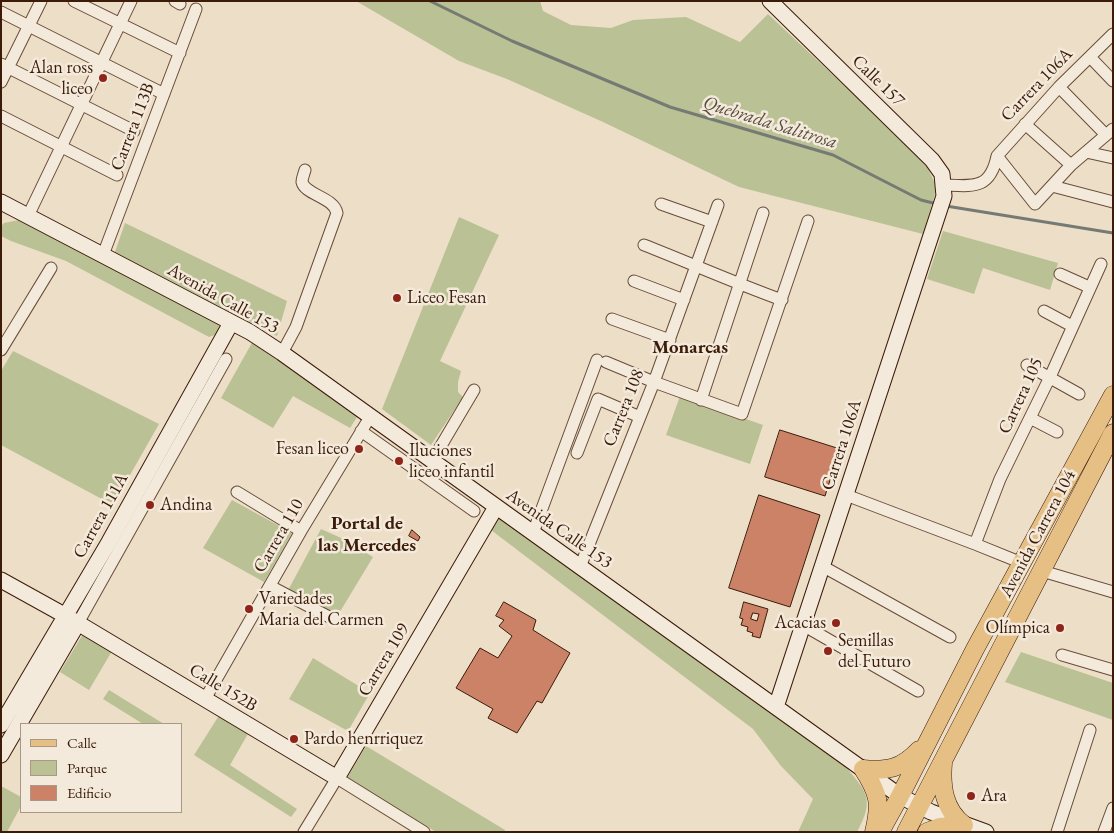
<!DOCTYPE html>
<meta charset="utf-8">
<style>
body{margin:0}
#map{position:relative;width:1114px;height:833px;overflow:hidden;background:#eddec7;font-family:"EB Garamond",serif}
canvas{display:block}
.frame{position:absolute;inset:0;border:2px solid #3c1b09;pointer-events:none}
.legend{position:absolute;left:20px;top:723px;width:162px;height:90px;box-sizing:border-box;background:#f3eadb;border:1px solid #aa9787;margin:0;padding:6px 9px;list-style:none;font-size:15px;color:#3c1b09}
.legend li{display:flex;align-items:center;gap:10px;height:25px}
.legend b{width:25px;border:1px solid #aa9787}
</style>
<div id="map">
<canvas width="1114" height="833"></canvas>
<div class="frame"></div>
<ul class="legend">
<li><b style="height:6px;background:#e6bf84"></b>Calle</li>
<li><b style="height:14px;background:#bac194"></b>Parque</li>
<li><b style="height:14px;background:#cb8266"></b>Edificio</li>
</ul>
</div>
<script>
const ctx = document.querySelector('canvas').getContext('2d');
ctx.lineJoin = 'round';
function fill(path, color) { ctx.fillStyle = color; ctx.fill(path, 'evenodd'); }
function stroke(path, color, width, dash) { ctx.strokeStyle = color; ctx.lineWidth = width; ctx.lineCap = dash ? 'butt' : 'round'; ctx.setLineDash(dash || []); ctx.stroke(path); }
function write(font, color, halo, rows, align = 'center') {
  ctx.font = font + ' "EB Garamond",serif'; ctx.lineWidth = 5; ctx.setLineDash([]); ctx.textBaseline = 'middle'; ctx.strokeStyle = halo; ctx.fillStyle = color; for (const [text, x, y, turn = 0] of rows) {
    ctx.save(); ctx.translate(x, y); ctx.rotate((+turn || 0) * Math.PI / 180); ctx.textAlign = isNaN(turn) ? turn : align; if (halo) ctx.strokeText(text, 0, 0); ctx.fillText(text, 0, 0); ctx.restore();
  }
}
const green = new Path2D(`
 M356 1H540L543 11 571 25 611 28 633 20 686 17 740 42 768 14 898 136 927 167 937 187 923 234 739 187 603 122 507 79 459 61Z
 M459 217 499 235 440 361 461 371 458 382V392L463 397 431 445 382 409Z
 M24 219 217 321 219 326 217 334 209 337 66 261 11 241 1 236V226L4 223Z
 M125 223 287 301 277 336 115 252Z
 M943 231 1058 263 1050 290 983 268 974 294 927 279Z
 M253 341 359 414 350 428 293 396 273 428 221 398Z
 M13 351 159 424 113 505 1 445V371Z
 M680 396 763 425 750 464 666 435Z
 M232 500 292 533 264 582 203 548Z
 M502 513 845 766C867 792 875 799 857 832H798L813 799 781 766 753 729 491 530Z
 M321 529 341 538 373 557 335 620 286 594Z
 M83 634 112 651 89 690 60 672Z
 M1021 652 1113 683V720L1005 682Z
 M313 658 370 693 348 731 289 699Z
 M109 690 164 724H143L103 699Z
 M220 714 249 732 230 765 297 809 291 817 194 755Z
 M366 746 505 830 504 832H436L347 778Z
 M1 786 21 797V806L7 832H1Z`);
const stream = new Path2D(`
 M430 1 512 41 670 107 833 155 921 200 937 204
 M946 206 1113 233`);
const building = new Path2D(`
 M780 430 840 449 825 496 765 477Z
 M759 495 820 515 790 607 729 588Z
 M412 530 420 537 418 541 409 536Z
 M504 602 536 620 533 630 570 653 542 703 537 701 517 733 488 718 493 709 456 688 480 648 498 658 512 636 499 626 504 620 496 616Z
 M744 602 768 609 760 638 752 636 753 633 747 631 748 627 741 625 743 619 740 618ZM753 613 759 614 757 621 751 619Z`);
const street = new Path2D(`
 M74 1 180 53
 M175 1 180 4
 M1 12 164 94
 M1090 57 1113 81
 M1 64 134 131
 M1 82 41 1
 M1059 87 1106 135
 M1 116 117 175
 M1025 124 1071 165
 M1086 152 1113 158
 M997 156 1035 204 1071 165 1113 129
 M944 185C973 186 990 190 997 156L1059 87 1113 34
 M1052 186 1113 202
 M661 204 712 222
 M28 216 131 1
 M644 245C690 263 735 283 782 300
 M103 255 196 9
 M1060 274 1089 287
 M634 281 684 300
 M1044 311 1072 326
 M612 319 670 340
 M1 350 51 268
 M282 353 296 327 337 213C334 197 305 195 302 182 302 178 304 174 305 170
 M606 362 654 382 742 414 808 221
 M1027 365 1079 394
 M701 400 763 213
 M1030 418 1057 432
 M361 431 474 511
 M577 453 598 399 640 417
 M432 461 474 390
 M237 492 301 531
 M846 495 975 544 1022 563
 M533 533 597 360
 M975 544 1000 479 1050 377 1101 264
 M822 566 950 637
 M580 567 654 382 718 205
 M1042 571 1113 592
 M270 586 335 620
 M78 623 226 359
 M803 625 918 691
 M1062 655 1113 670
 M205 699 301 531 370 417
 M304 832 337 778 424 832
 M1057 832 1090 730
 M1104 832 1113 808`);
const secondary = new Path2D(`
 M770 1 932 160 942 174 944 196 776 707
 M1 202 250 332 282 353 900 796 931 812 986 832
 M1 580 66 616 337 778 496 507
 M1 725 109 542 231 323
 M1 755 78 623`);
const primary = new Path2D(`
 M943 763C941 787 944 810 964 825
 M863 769C888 771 901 769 919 750
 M863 769C879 794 881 803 874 832
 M880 832 900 796 975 649 1113 395
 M906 832 1113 433
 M927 832 940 827 964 825`);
const markers = [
 [103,78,5,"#8f2418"],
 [397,298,5,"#8f2418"],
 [359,449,5,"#8f2418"],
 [399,461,5,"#8f2418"],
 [150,505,5,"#8f2418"],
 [249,609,5,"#8f2418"],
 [836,623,5,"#8f2418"],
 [1060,628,5,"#8f2418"],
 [828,651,5,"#8f2418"],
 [294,739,5,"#8f2418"],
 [971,796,5,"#8f2418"]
];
const poiNames = [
 ["Alan ross",93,68,"right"],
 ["liceo",93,89,"right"],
 ["Liceo Fesan",407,298],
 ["Fesan liceo",349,449,"right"],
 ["Iluciones",409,451],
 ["liceo infantil",409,472],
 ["Andina",160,505],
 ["Variedades",259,599],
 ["Maria del Carmen",259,620],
 ["Acacias",826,623,"right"],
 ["Olímpica",1050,628,"right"],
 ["Semillas",838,641],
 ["del Futuro",838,662],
 ["Pardo henrriquez",304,739],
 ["Ara",981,796]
];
const streetNames = [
 ["Calle 157",878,81,44],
 ["Carrera 106A",1037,85,-46],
 ["Carrera 113B",133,127,-69],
 ["Avenida Calle 153",223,299,29],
 ["Carrera 105",1021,396,-65],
 ["Carrera 108",624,408,-68],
 ["Carrera 106A",842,445,-72],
 ["Carrera 111A",101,516,-61],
 ["Avenida Calle 153",559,529,35],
 ["Avenida Carrera 104",1038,534,-62],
 ["Carrera 110",279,536,-60],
 ["Carrera 109",384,660,-59],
 ["Calle 152B",223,688,31]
];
const waterNames = [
 ["Quebrada Salitrosa",770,123,17]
];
const neighbourhoodNames = [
 ["Monarcas",690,348],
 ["Portal de",367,524],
 ["las Mercedes",367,546]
];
fill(green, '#bac194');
stroke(stream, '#757b74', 3);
fill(building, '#cb8266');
stroke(building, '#3c1b09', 1);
stroke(street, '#684c38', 13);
stroke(secondary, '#3c1b09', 17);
stroke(primary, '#3c1b09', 19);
stroke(street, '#f3eadb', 11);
stroke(secondary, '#f3eadb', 15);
stroke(primary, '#e6bf84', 18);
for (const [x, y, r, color] of markers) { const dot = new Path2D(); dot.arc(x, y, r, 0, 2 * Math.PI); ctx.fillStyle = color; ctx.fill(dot); stroke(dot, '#f3eadb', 2); }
write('18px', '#3c1b09', '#f3eadb', poiNames, 'left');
write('18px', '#3c1b09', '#f3eadb', streetNames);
write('italic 19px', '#584b3f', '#f3eadb', waterNames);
write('bold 19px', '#3c1b09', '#f3eadb', neighbourhoodNames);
</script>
